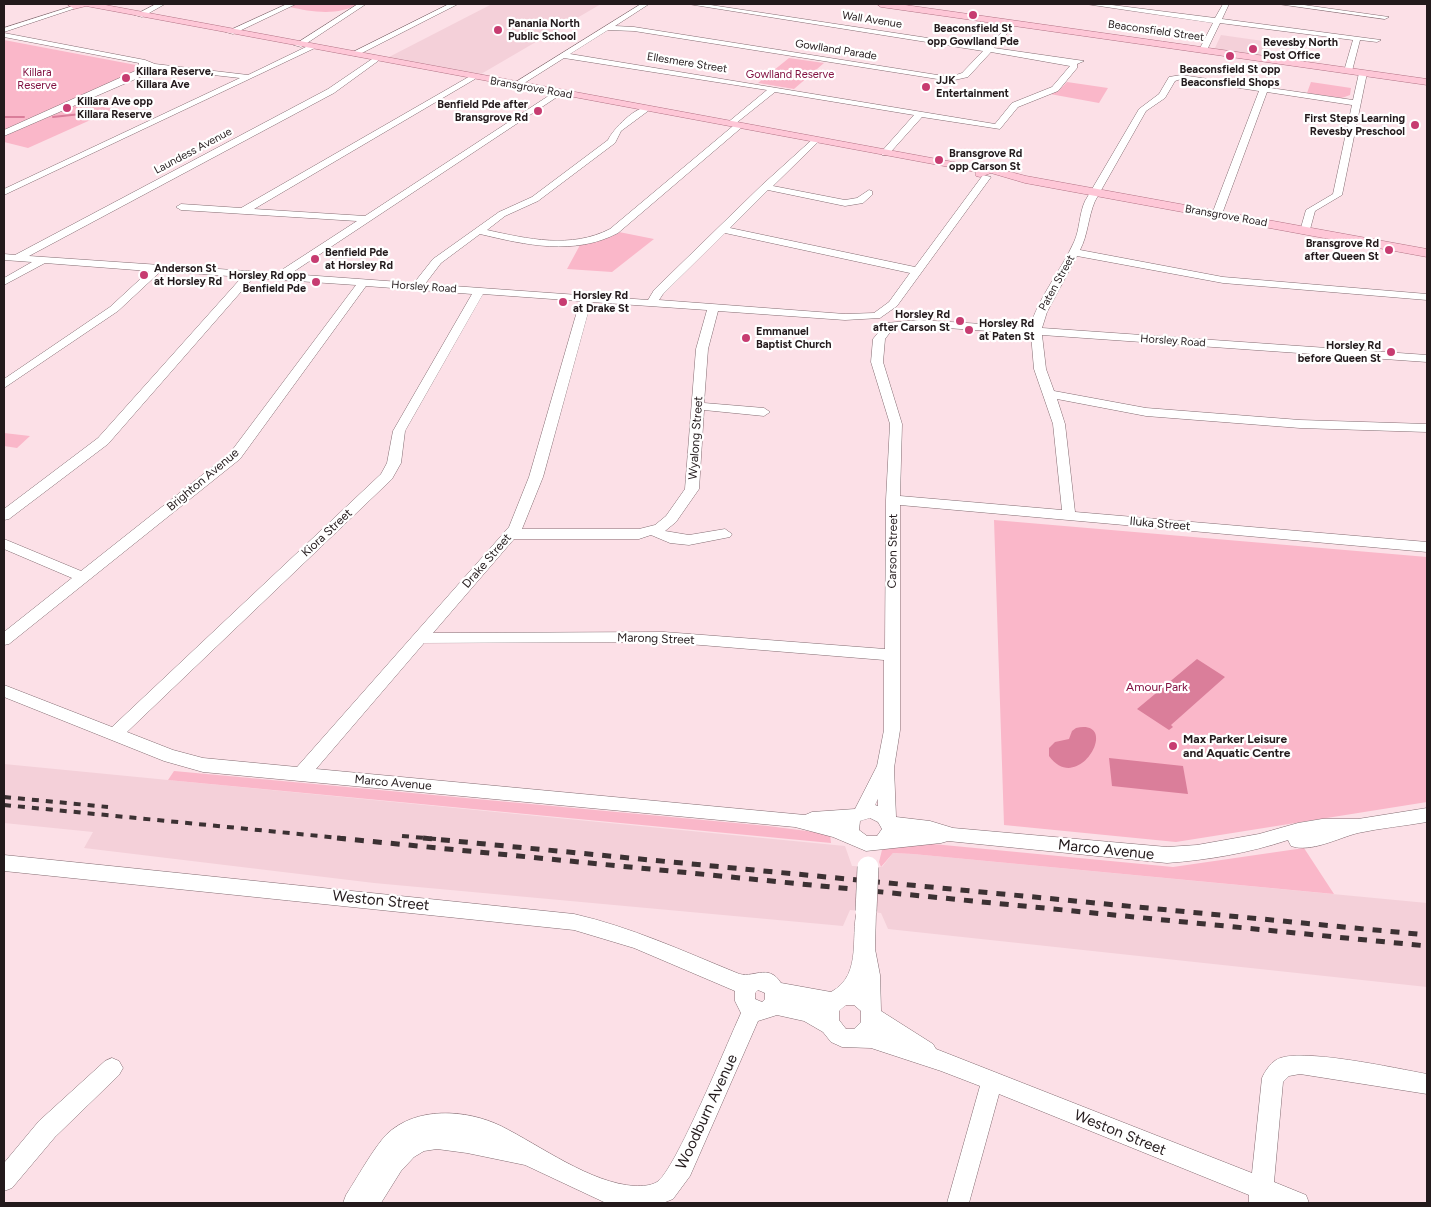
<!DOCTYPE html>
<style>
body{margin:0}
#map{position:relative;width:1431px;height:1207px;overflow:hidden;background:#fce0e7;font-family:Figtree,sans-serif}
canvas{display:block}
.frame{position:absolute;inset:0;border:5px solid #231a1c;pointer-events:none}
</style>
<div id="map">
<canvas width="1431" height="1207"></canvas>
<div class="frame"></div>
</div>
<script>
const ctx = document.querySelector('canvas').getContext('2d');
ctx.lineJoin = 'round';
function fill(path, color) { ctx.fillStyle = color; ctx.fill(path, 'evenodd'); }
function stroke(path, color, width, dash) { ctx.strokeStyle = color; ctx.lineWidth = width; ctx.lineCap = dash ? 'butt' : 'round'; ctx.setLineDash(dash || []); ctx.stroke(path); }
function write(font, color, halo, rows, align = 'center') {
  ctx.font = font + ' Figtree,sans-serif'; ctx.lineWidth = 4.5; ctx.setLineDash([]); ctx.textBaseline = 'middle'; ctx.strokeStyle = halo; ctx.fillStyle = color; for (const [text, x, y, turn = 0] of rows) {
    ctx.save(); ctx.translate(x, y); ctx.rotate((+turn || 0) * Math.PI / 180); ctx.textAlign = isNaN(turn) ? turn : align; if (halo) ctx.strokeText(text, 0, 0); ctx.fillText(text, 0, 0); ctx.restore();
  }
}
const built = new Path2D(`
 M492 4H601L481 74 389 57Z
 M1221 35 1270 42 1265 56 1217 49 1215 48Z
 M4 764 845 846 852 866 882 867 893 853 913 854 1427 903V987L888 929 881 913 850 910 843 926 374 883 84 848 93 832 4 823Z`);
const green = new Path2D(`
 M296 4H358C339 16 311 12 290 7Z
 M4 40 136 65 142 69 4 130Z
 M789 58 824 63 794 89 758 83Z
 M1067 82 1108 88 1099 103 1050 94 1059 90Z
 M1311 82 1351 88 1350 95 1342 98 1307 93Z
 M81 103 115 109 28 148 4 142V136Z
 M619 232 654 239 612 272 567 269 580 245 602 240Z
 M4 433 30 436 17 448 4 446Z
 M994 520 1427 557V802L1176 842 1004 825Z
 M174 771 768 826 830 834 831 843 168 780Z
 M902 841 1173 867 1304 848 1334 894 913 854 893 853 881 867 879 862 882 850Z`);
const water = new Path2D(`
 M1197 659 1225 677 1171 725 1173 727 1169 730 1137 709Z
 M1076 728C1122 718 1079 797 1049 756V748L1055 742 1069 739 1072 731Z
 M1109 758 1183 766 1188 794 1112 786Z`);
const stream = new Path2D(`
 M4 117H24
 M53 117 90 113`);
const minor = new Path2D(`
 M156 4H165L142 17 135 15Z
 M287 4H296L233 34 226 32Z
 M358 4H366L301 47 294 45Z
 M449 4H458L356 56 349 54Z
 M641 4H649L615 26 634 27 950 77 962 73 983 51 688 4H704L987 47 1013 21 1017 23 994 48 1084 61 1077 64V68L1058 91 1018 107 1000 129 922 117 888 155H882V151L914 115 775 92 735 124H741V128L618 233C574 256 526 245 480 234L441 263 425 284 648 300 654 290 762 185 815 137 819 140 818 142 773 186 845 200 857 198 869 190 872 191V195L863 203 845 206 768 190 730 228 915 267 983 175 991 177 897 306 880 318 845 320 718 311 708 349 704 403 764 408 770 412 764 416 704 410 699 489 676 522 665 531 689 535 725 529 732 534 730 537 689 545 670 543 651 535 639 539H514L433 633 664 632 885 649 886 500 890 424 871 362 873 339 886 323 919 320 1030 327C1039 296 1061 271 1074 242 1080 229 1079 214 1085 201L1139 109 1159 94 1169 77 1181 75 1353 100 1359 73 1363 71 1367 73 1342 195 1315 211 1309 233 1300 231 1306 210 1333 194 1352 105 1267 92 1222 214 1217 217 1212 214 1259 91 1181 79 1175 81 1165 98 1146 111 1095 201C1088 217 1088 235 1080 250L1223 277 1427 294V300L1223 283 1077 256 1047 312 1042 328 1427 355V362L1042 335 1046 369 1054 391 1146 408 1300 420 1427 424V432L1300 428 1146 416 1057 399 1065 424 1075 512 1427 542V552L900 505V730L894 768 896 817 930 821 953 828 1167 847 1197 845 1259 834 1298 823 1322 819H1358L1427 808V822C1404 826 1381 828 1358 833 1338 838 1311 853 1291 846L1288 840C1249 853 1208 860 1167 863L948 841 941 843 866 851 833 837 795 827 203 772 164 761 4 697V685L112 727 381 474 387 463 393 431 472 294 366 286 240 459 9 644 4 645V632L72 578 4 549V539L81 571 230 453 356 285 253 278 108 444 9 519 4 520V509L98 438 242 277 161 271 118 311 4 388V379L110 307 149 271 45 263 4 285V278L32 262 4 260V254L15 255 328 89 375 57H378V61L334 93 29 256 277 273 357 221 181 210 176 207 181 204 241 208 472 75 476 77 475 79 254 209 365 216 556 91 563 93 290 274 414 283 433 259 499 212 532 197 608 140C613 129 636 106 648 107V111L621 131 615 143 538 201 505 216 487 230C528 239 571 249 610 229L733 126 726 124 767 90 564 58 518 87 511 85ZM608 30 634 31 950 81 968 77 991 52 1070 66 1052 87 1012 103 995 124 570 54ZM725 233 910 273 889 302 874 313 845 314 659 300 663 294ZM483 294 580 301 529 477 509 527 297 767 203 758 173 750 127 732 392 479 401 463 405 431ZM591 302 707 310 696 349 685 489 666 516 655 525 639 529H522L543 477ZM919 326 1031 334 1034 369 1053 424 1062 510 900 496 902 424 883 362 885 339 894 327ZM664 642 884 660V730L877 766 855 809 812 812 805 815 316 769 424 643ZM878 799V806L875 805ZM870 818 878 822 882 829 877 836H867L859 830 860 821Z
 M1086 4H1104L1215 18 1223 4H1229L1222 19 1381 40 1377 42 1360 40 1352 71 1348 73 1344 71 1353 40 1220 23 1207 50 1203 52 1199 50 1213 23Z
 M1278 4H1297L1389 17 1385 19Z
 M76 5 82 6 4 32V28Z
 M4 33 145 60 155 64 248 75 310 45 317 47 4 195V189L240 78 151 68 147 74 4 136V130L144 67H139V63L4 37Z
 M4 855 574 914C631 927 683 951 737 973 752 980 768 962 781 983L831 992C865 974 848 930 859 905L866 903 873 905 876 911 875 949 880 975 881 1011 933 1044 936 1049 1252 1173 1262 1078C1265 1071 1270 1064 1276 1060 1296 1046 1399 1069 1427 1074V1094L1300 1074 1289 1076 1283 1082 1274 1182 1306 1195 1309 1203H1249V1195L999 1094 969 1203H947L980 1086 941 1071 871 1048 842 1047 831 1042 823 1032 804 1021 777 1015 758 1021 690 1176 673 1199 663 1203H606L525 1165 467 1153 437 1149 424 1151 414 1157 401 1171 381 1203H343L346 1195C357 1178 373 1149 386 1135 415 1106 466 1109 501 1126 541 1146 590 1183 635 1186 642 1186 650 1186 657 1182 675 1171 728 1041 741 1013L735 1001V991L634 948 574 930 4 871ZM758 990 765 993V999L762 1002 755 999V993ZM846 1005H854L861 1011V1022L854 1029H846L839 1020V1011Z
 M112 1058 119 1061 123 1068 119 1075 55 1137 12 1188 4 1191V1163L39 1121 105 1061Z`);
const major = new Path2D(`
 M67 4H100L964 164 991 167 1026 176 1427 249V257L1025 183 991 173 980 177 976 176V172L86 6 74 9Z
 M877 4H898L1427 79V85L881 7Z`);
const railFar1 = new Path2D(`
 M4 797 108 807
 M4 805 350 839
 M402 836 436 839`);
const rail = new Path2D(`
 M337 838 1427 946
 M423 838 1427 935`);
const minorBridge = new Path2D(`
 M866 911 868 867`);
const markers = [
 [973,15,5,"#c73c71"],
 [498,30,5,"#c73c71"],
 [1253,49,5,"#c73c71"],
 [1230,56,5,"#c73c71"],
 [126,78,5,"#c73c71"],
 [926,87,5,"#c73c71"],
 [67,108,5,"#c73c71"],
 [538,111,5,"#c73c71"],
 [1415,125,5,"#c73c71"],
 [939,160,5,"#c73c71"],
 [1389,250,5,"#c73c71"],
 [315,259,5,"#c73c71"],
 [144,275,5,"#c73c71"],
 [316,282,5,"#c73c71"],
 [563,302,5,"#c73c71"],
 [960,321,5,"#c73c71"],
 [969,330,5,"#c73c71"],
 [746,338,5,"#c73c71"],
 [1391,352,5,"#c73c71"],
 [1173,746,5,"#c73c71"]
];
const farStreetnames = [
 ["Wall Avenue",872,20,9],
 ["Beaconsfield Street",1156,31,8],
 ["Gowlland Parade",836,50,9],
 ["Ellesmere Street",687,63,9],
 ["Bransgrove Road",531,88,10],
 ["Laundess Avenue",193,151,-28],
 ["Bransgrove Road",1226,216,10],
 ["Paten Street",1057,283,-61],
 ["Horsley Road",424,287,4],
 ["Horsley Road",1173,341,4]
];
const farPoinames = [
 ["Panania North",508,24],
 ["Public School",508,37],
 ["Beaconsfield St",973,29,"center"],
 ["opp Gowlland Pde",973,42,"center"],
 ["Revesby North",1263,43],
 ["Post Office",1263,56],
 ["Beaconsfield St opp",1230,70,"center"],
 ["Beaconsfield Shops",1230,83,"center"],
 ["Killara Reserve,",136,72],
 ["Killara Ave",136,85],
 ["JJK",936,81],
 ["Entertainment",936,94],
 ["Killara Ave opp",77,102],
 ["Killara Reserve",77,115],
 ["Benfield Pde after",528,105,"right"],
 ["Bransgrove Rd",528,118,"right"],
 ["First Steps Learning",1405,119,"right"],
 ["Revesby Preschool",1405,132,"right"],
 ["Bransgrove Rd",949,154],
 ["opp Carson St",949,167],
 ["Bransgrove Rd",1379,244,"right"],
 ["after Queen St",1379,257,"right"],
 ["Benfield Pde",325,253],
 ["at Horsley Rd",325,266],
 ["Anderson St",154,269],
 ["at Horsley Rd",154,282],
 ["Horsley Rd opp",306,276,"right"],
 ["Benfield Pde",306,289,"right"],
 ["Horsley Rd",573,296],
 ["at Drake St",573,309],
 ["Horsley Rd",950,315,"right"],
 ["after Carson St",950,328,"right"],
 ["Horsley Rd",979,324],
 ["at Paten St",979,337],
 ["Emmanuel",756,332],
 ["Baptist Church",756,345],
 ["Horsley Rd",1381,346,"right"],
 ["before Queen St",1381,359,"right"]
];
const farParknames = [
 ["Killara",37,73],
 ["Reserve",37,86],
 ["Gowlland Reserve",790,75]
];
const streetNames = [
 ["Wyalong Street",696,438,-86],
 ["Brighton Avenue",203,480,-40],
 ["Iluka Street",1160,524,5],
 ["Kiora Street",327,533,-43],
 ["Carson Street",893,551,-89],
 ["Drake Street",487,561,-49],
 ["Marong Street",656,639,2],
 ["Marco Avenue",393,783,5]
];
const parkNames = [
 ["Amour Park",1157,687]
];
const poiNames = [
 ["Max Parker Leisure",1183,739],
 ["and Aquatic Centre",1183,753]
];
const nearStreetnames = [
 ["Marco Avenue",1106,850,6],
 ["Weston Street",381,901,6],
 ["Woodburn Avenue",707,1112,-65],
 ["Weston Street",1120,1133,22]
];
fill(built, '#f4d0d9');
fill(green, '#fab7c9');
fill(water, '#da7e9a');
stroke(stream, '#da7e9a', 2);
stroke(minor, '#836b71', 1);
stroke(major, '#b17284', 1);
fill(minor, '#fff');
fill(major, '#fec7d7');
stroke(railFar1, '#3c3133', 4, [7, 7]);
stroke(rail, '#3c3133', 5, [9, 9]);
stroke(minorBridge, '#836b71', 22, []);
stroke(minorBridge, '#fff', 21);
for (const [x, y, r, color] of markers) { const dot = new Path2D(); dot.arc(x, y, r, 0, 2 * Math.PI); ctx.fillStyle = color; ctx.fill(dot); stroke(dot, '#fff', 2); }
write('11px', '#231a1c', '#fff', farStreetnames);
write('bold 11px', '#231a1c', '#fff', farPoinames, 'left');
write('11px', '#821242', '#fff', farParknames);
write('12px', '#231a1c', '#fff', streetNames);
write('12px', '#821242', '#fff', parkNames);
write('bold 12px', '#231a1c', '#fff', poiNames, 'left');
write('15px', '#231a1c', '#fff', nearStreetnames);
</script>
